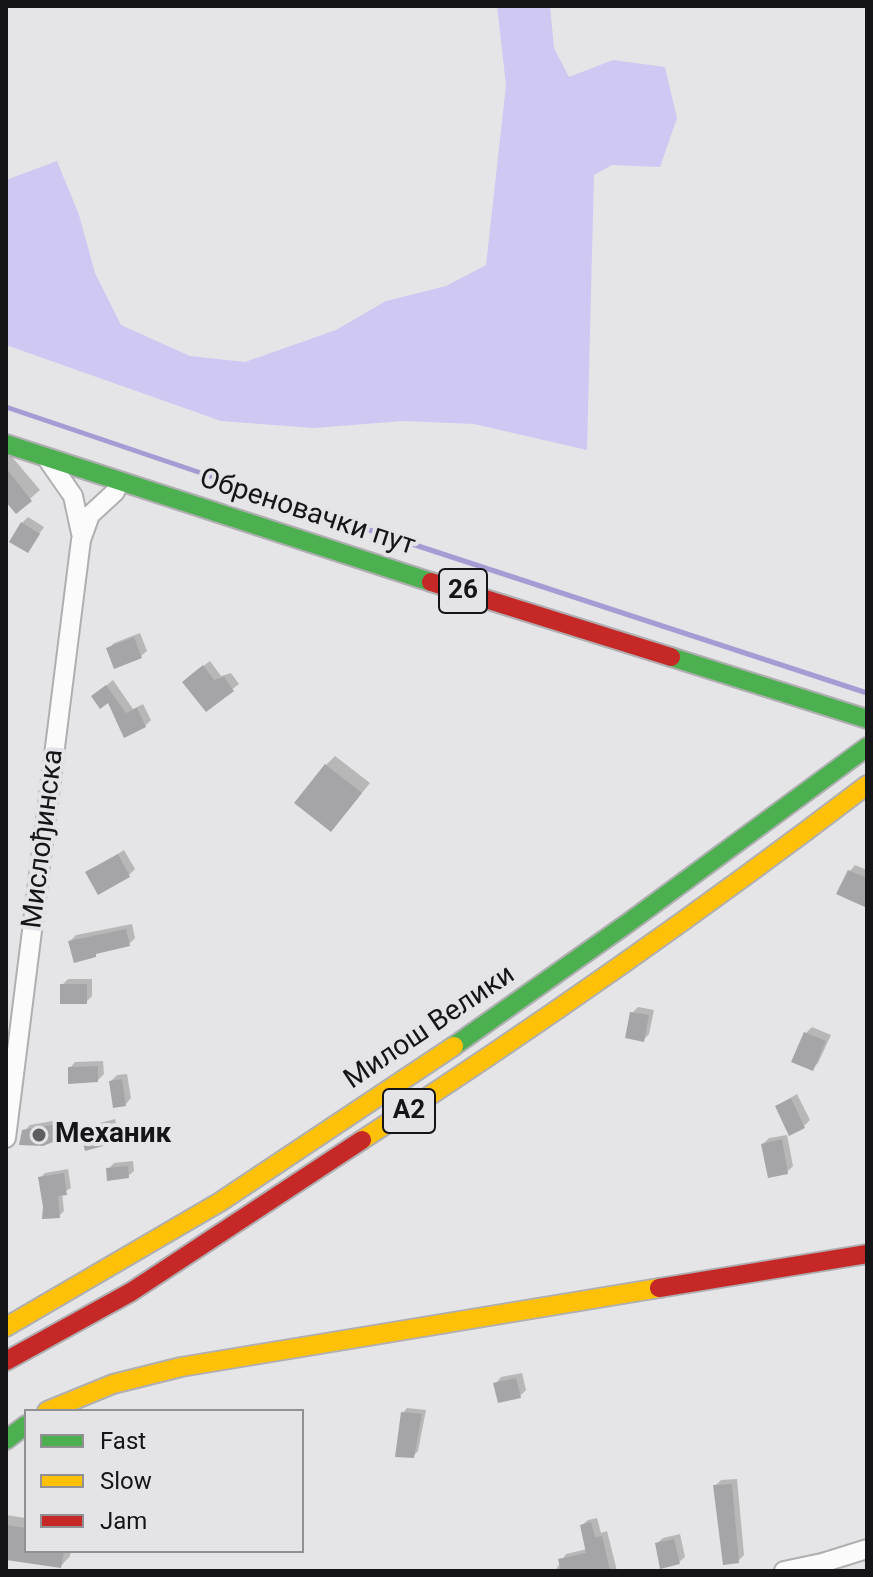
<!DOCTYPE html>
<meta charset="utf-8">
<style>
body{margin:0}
#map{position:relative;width:873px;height:1577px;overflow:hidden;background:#e5e5e7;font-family:Roboto,sans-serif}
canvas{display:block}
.frame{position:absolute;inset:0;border:8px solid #151416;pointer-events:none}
.legend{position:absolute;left:24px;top:1409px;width:280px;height:144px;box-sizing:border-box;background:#e4e4e8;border:2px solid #919194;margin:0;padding:10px 14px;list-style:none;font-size:24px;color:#151416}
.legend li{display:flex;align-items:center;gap:16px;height:40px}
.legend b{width:40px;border:2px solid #919194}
</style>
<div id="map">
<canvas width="873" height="1577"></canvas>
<div class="frame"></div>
<ul class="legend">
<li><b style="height:10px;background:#4caf50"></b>Fast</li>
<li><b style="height:10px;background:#ffc107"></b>Slow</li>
<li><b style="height:10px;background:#c62828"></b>Jam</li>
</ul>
</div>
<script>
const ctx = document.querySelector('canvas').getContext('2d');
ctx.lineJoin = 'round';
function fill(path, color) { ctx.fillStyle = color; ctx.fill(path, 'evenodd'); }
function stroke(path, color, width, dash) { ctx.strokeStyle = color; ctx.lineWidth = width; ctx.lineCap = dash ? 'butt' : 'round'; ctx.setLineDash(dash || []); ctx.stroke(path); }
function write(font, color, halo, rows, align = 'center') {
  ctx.font = font + ' Roboto,sans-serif'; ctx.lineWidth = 8; ctx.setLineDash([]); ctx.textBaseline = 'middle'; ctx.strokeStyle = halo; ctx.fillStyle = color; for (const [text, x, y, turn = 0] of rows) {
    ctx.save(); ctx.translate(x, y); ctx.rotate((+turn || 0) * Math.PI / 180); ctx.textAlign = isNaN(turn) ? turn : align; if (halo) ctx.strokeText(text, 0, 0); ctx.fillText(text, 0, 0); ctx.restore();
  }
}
const green = new Path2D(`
 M497 6H550L554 48 569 77 613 60 665 67 677 118 660 167 612 165 594 175 587 450 474 424 403 421 314 428 221 421 6 345V180L57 161 79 215 95 273 121 325 190 356 245 362 336 330 386 301 446 286 486 265 506 85Z`);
const shadow = new Path2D(`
 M7 451 40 490 16 511 6 498Z
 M28 517 44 527 28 551 22 523Z
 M140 633 147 651 141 656 108 649 114 643Z
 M210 661 221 676 231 673 239 684 206 709 190 676Z
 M113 680 133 709 143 704 151 720 145 726 125 735 109 700 93 696Z
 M335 756 370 783 340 820 326 765Z
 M124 850 135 869 129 875 88 872Z
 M855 865 867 870V906L850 871Z
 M132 924 135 938 129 944 70 941 76 935Z
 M68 979H92V996L86 1002 62 985Z
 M638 1007 654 1010 649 1034 643 1040 632 1013Z
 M812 1027 831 1035 818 1063 812 1069 794 1061 806 1033Z
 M103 1061 104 1074 98 1080 70 1068 75 1062Z
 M127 1074 131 1098 126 1104 111 1081 117 1075Z
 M797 1094 810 1120 804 1126 777 1106Z
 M115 1119 119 1136 113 1142 82 1132 88 1126Z
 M58 1120 63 1132 57 1138 24 1131 30 1125Z
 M787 1135 793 1166 787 1172 763 1144 769 1138Z
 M133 1161 134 1171 128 1176 108 1169 114 1163Z
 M68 1169 71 1188 62 1193 64 1211 59 1216 40 1178 45 1173Z
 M522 1373 526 1390 520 1396 496 1383 501 1377Z
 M407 1408 426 1410 418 1451 413 1456 403 1413Z
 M737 1479 744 1555 738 1561 715 1486 721 1480Z
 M6 1515 26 1518V1551H71L70 1556 61 1566 6 1558Z
 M597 1518 601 1533 607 1531 617 1571H555L566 1554 587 1549 582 1525 588 1520Z
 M680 1534 685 1557 679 1562 657 1543 663 1538Z`);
const stream = new Path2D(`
 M6 407 275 498
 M351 524 867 693`);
const building = new Path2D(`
 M6 468 32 501 16 514 6 502Z
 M21 522 40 534 28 553 9 542Z
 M134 637 142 658 114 669 106 648Z
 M203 665 214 680 224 677 234 691 206 712 182 682Z
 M106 685 126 713 137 708 146 727 124 738 108 703 100 709 91 696Z
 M325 764 362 793 331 832 294 803Z
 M118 854 130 877 98 895 85 872Z
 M848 870 867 878V908L836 894Z
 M126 929 130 946 96 954V957L74 963 68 941Z
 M60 984H87V1004H60Z
 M630 1012 649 1015 644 1042 625 1038Z
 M804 1032 826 1041 813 1071 791 1062Z
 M98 1066V1082L68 1084V1067Z
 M122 1079 126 1106 113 1108 109 1081Z
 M791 1098 805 1128 789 1136 775 1106Z
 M109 1124 114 1143 85 1151 80 1131Z
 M52 1125 58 1140 43 1146 19 1145 22 1130Z
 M782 1139 788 1174 768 1178 761 1144Z
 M128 1166 129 1178 107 1181 106 1168Z
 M64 1173 67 1195 58 1196 60 1218 42 1219 43 1207 38 1177Z
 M516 1378 521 1398 498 1403 493 1383Z
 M401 1412 422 1414 414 1458 395 1457Z
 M732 1484 739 1563 723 1565 713 1485Z
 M591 1522 595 1537 602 1536 610 1571H561L558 1559 586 1553 580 1525Z
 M6 1525 26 1528V1551H64L61 1568 6 1560Z
 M674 1539 680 1564 660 1569 655 1543Z`);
const street = new Path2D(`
 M48 460 73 496 81 533
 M6 1138 81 540 90 515 115 492 119 482
 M784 1571 822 1563 867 1549`);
const fast = new Path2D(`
 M6 444 431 582
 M671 657 867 719
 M454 1046 628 923 867 747
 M6 1440 26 1425`);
const slow = new Path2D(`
 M362 1140C535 1028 703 910 867 785
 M6 1327 220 1202 454 1046
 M47 1411 113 1384 181 1367 659 1288`);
const jam = new Path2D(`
 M431 582 671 657
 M659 1288 867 1254
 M6 1361 131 1292 362 1140`);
const markers = [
 [39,1135,8,"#5e5d5f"]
];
const shields = [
 [463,591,48],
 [409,1111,52]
];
const shieldNames = [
 ["26",463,591],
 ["A2",409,1111]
];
const streetNames = [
 ["Обреновачки пут",307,513,18],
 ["Мислођинска",44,839,-83],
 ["Милош Велики",430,1028,-34]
];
const poiNames = [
 ["Механик",55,1135]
];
fill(green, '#cec8f2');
fill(shadow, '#0003');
stroke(stream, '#a59cd4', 5);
fill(building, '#a5a5a7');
stroke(street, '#afafb1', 22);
stroke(fast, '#afafb1', 22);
stroke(slow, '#afafb1', 22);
stroke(jam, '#afafb1', 22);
stroke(street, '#fbfbfb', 18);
stroke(fast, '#4caf50', 18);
stroke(slow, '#ffc107', 18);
stroke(jam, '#c62828', 18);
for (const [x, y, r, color] of markers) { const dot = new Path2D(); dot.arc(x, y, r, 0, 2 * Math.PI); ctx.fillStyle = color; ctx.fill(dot); stroke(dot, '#e4e4e8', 3); }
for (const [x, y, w] of shields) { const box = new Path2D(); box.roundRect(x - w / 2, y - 22, w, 44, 6); ctx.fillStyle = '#e4e4e8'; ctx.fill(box); stroke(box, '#151416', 2); }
write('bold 26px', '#151416', null, shieldNames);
write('28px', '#151416', '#e4e4e8', streetNames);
write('bold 28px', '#151416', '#e4e4e8', poiNames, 'left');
</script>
